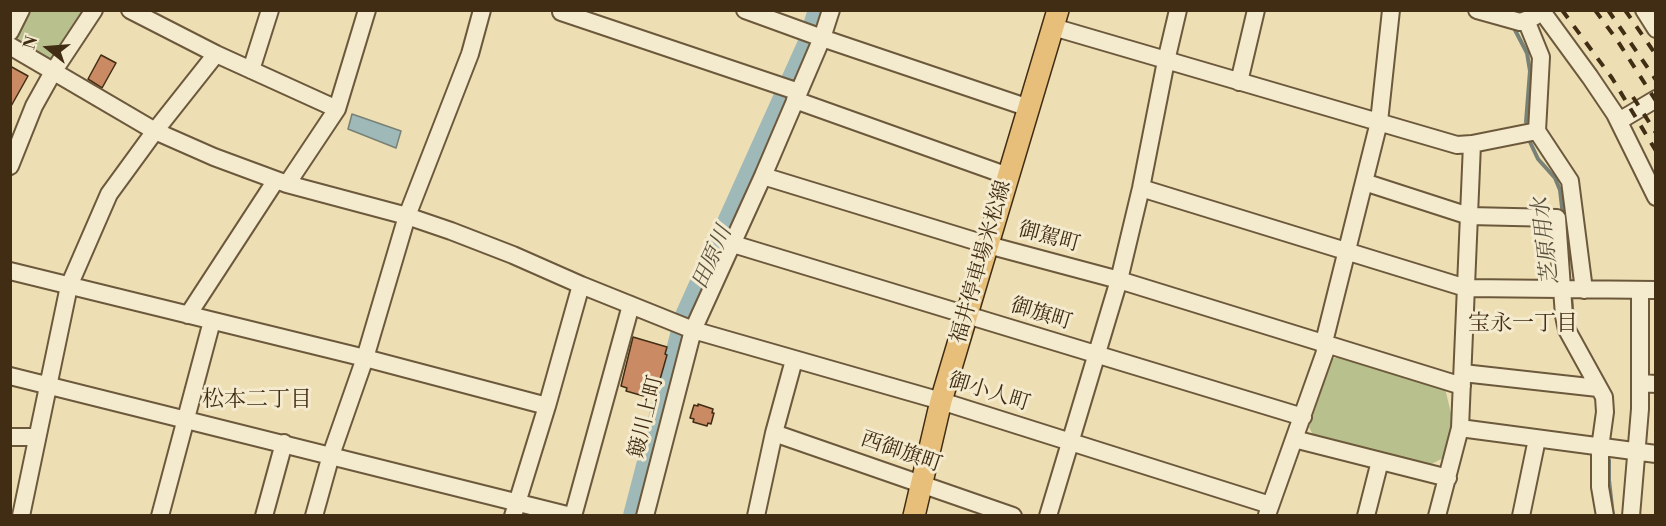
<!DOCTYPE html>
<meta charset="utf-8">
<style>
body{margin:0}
#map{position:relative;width:1666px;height:526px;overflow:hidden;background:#eedeb4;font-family:"Libre Bodoni",serif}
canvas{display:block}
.frame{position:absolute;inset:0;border:12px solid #402d14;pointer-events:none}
.north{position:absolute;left:18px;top:18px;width:60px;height:60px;-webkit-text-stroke:4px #f4eace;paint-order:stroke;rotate:287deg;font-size:16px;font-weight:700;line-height:24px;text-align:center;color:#402d14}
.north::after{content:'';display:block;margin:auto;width:21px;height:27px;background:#402d14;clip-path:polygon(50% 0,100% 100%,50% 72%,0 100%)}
</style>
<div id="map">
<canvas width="1666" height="526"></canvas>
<div class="frame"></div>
<div class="north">N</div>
</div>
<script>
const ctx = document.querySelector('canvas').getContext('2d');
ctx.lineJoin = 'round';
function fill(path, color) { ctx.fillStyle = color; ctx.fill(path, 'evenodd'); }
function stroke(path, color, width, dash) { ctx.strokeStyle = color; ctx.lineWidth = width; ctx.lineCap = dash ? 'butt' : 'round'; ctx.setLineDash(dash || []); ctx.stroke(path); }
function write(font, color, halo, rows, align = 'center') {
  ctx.font = font + ' "Libre Bodoni","Noto Serif JP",serif'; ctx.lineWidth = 6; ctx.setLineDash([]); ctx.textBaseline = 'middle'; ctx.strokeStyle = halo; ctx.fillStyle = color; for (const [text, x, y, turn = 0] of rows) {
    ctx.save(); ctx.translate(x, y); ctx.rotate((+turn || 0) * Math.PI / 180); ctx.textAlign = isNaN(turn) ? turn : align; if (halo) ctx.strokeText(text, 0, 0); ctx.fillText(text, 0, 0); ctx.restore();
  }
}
const green = new Path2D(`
 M13 11H92L53 72 11 46Z
 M1344 354 1445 388 1454 426 1443 458 1428 466 1314 437 1309 427 1332 359Z`);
const water = new Path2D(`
 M352 114 401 131 396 148 348 129Z`);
const stream = new Path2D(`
 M1515 30 1527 53 1530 71 1526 122
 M1530 142 1538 159 1555 178 1560 190 1563 216
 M1571 295 1573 320
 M1609 460V480L1613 516`);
const river = new Path2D(`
 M635 516 687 316 809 45 820 10`);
const building = new Path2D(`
 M101 55 116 63 102 88 88 79Z
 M10 66 28 76 10 108Z
 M633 337 667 347 665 354 667 355 657 390 655 389 653 396 647 394V397L626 391 627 388 621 386Z
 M698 404 713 409 712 413H714L711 424 708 423 707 426 693 422 694 419 690 418 694 405 698 406Z`);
const minor = new Path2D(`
 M130 10 216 54 337 109
 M745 10 822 38 1029 108
 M1477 10 1520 22 1534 17
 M1541 10 1590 77 1615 114 1656 197
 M1644 10 1656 29
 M561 12 799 92
 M1053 27 1457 145 1472 144 1537 131 1541 57 1526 20
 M10 32 21 10
 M10 46 155 131 214 157 287 184 407 216 451 231 513 255 581 285 693 330 941 401 1270 505
 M251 70 270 10
 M1239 82 1256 10
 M795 100 1008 176
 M1619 121 1656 99
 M1537 131 1570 181 1584 290
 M10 166 34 106 53 72 94 10
 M763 176 988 245 1119 280 1462 386
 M1364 182 1469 216 1557 218 1564 316 1567 330 1604 397 1605 412 1600 448V487L1605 516
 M287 184 337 109 367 10
 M1141 188 1466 288 1656 290
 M733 244 1303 417
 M10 271 365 358 547 406
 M188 315 276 180
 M1463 373 1598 388
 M10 376 571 516
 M1641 383 1656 384
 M1460 428 1656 454
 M774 433 1013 516
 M10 437H37
 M1294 439 1448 478
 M1267 515 1325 352 1324 342 1379 122 1391 10
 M21 516 69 286 109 194 155 131 216 54
 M160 516 212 321
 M264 516 284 443
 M314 516 331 455 365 358 407 216 470 54 482 10
 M513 516 547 406 581 285
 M573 516 631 305
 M645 516 693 330 763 176 822 38 831 10
 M756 516 774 433 794 360
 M1048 516 1119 280 1141 188 1166 61 1178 10
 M1366 516 1380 461
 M1437 516 1460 428 1472 144
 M1521 516 1537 439
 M1631 516 1640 409V290`);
const major = new Path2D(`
 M914 516 941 401 1058 10`);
const rail = new Path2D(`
 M1562 10 1612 78 1656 151
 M1595 10 1617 40 1656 101
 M1608 10 1656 80
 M1625 10 1656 55
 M1633 97 1656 133`);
const streetNames = [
 ["御駕町",1049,238,15],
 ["福井停車場米松線",982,262,-74],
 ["御旗町",1041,315,17],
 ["御小人町",989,393,17],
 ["簸川上町",647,417,-76],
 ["西御旗町",901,453,19]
];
const waterNames = [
 ["芝原用水",1547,241,-97],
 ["田原川",713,258,-66]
];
const neighbourhoodNames = [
 ["宝永一丁目",1523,325],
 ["松本二丁目",257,401]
];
fill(green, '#b8c18e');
fill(water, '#9eb9b8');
stroke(water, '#788176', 1.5);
stroke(stream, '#788176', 4);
stroke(river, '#9eb9b8', 24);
fill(building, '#ca8a64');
stroke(building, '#402d14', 1.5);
stroke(minor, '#6c593c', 20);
stroke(major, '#402d14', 24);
stroke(minor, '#f4eace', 16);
stroke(major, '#e7bf7a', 21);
stroke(rail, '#402d14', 4, [10, 10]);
write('21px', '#402d14', '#f4eace', streetNames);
write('italic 22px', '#58503d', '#f4eace', waterNames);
write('22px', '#402d14', '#f4eace', neighbourhoodNames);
</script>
